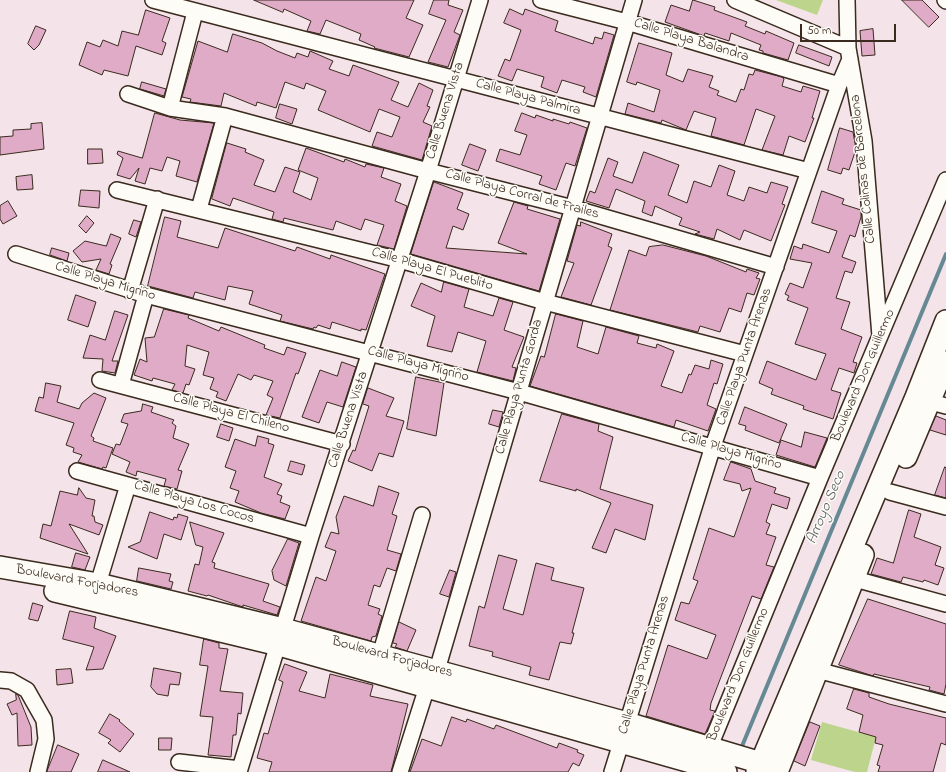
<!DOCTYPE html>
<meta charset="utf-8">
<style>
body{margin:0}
#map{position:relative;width:946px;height:772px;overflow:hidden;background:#f4e4e9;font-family:"Indie Flower",sans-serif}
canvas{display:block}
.scale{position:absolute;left:800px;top:24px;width:96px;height:18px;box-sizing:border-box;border:2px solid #3b2a1e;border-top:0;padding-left:5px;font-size:12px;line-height:14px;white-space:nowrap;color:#3b2a1e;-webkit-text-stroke:3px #fdfcf7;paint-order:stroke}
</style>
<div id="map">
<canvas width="946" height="772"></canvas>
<div class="scale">50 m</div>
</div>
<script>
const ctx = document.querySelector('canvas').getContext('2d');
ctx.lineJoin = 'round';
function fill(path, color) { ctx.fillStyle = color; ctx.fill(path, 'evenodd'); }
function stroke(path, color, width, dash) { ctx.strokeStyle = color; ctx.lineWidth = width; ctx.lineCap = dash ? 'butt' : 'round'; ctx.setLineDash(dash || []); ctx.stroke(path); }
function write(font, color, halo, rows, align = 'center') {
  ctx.font = font + ' "Indie Flower",sans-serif'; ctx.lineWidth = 3; ctx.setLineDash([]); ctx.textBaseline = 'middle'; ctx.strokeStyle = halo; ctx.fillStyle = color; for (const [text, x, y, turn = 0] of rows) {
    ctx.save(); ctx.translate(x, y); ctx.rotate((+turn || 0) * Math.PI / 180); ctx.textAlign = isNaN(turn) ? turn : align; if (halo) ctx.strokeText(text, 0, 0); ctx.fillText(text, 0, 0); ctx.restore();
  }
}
const green = new Path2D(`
 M776 0H823L817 15Z
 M822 722 876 737 867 772H855L811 760Z`);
const stream = new Path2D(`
 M740 751 946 254`);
const building = new Path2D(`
 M254 0H414L406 18 423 25 409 57 374 48 375 47 359 40 361 34 326 20 320 34 307 31 311 21 284 9 283 12Z
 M434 0H449L448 5 463 10 454 32 460 35 448 67 428 62 446 20 429 14Z
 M693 0 715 7 714 10 747 22 745 26 765 34 766 31 794 43 788 60 763 53V51L759 50 761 45 731 33 729 41 705 33 704 36 665 22 671 5 689 11Z
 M902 0H922L939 17 929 27Z
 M510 9 523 15 525 9 558 21 555 31 593 44 595 37 602 39 604 32 614 35 596 97 583 92 585 87 562 80 557 93 541 87 544 77 517 69 512 81 498 76 505 59 510 61 521 30 504 23Z
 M146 10 170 18 162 41 166 43 162 55 136 46 128 76 104 70 102 75 79 65 87 42 100 47 103 40 118 46 122 31 138 35Z
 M36 26 46 30 39 45 34 50 28 44Z
 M873 29 875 55 862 56 860 31Z
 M233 34 262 43 277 51 295 58 297 53 308 57 310 51 333 61 329 69 349 76 353 65 399 82 391 100 408 107 419 83 433 90 427 106 430 107 423 122 432 126 422 160 372 146 377 132 392 137 400 117 379 109 370 132 318 110 326 91 306 83 304 89 285 82 276 108 257 102 256 106 224 93 221 106 190 102 191 99 182 97 198 41 227 52Z
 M639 43 672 53 666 75 683 82 688 69 713 76 709 87 719 91 717 95 736 102 741 89 744 90 749 74 753 75 755 70 782 77 784 79 782 86 801 92 803 86 820 91 812 118H814L805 142 789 136 783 155 762 150 775 116 756 109 744 145 711 136 716 118 694 111 686 130 662 120 661 123 625 114 628 103 654 112 660 90 637 82 636 85 627 82Z
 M799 45 832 57 829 66 796 53Z
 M142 82 166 89 164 96 140 89Z
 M280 104 297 109 292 124 276 118Z
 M155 113 180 120 214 123 197 182 176 176 180 161 167 157 162 171 150 168 145 184 135 181 139 168 130 179 117 175 123 158 117 154 118 151 142 158Z
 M522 113 535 118 536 115 553 121V119L569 124 570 122 587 128 575 166 566 163 556 190 539 184 542 176 496 161 500 149 520 155 527 135 515 131Z
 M42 123 44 149 0 155V137L13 136V130L31 129V124Z
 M840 128 853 132 856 149 849 170 843 168 841 174 828 170Z
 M227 143 246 149 245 152 264 160 254 185 275 192 285 167 300 172 293 192 311 200 318 178 298 170 306 148 344 162 345 159 365 167 366 164 384 168 381 177 401 184 395 201 407 206 394 249 377 245 384 225 365 219 361 230 336 221 333 230 284 218 283 222 272 219 274 212 233 198 230 206 212 199Z
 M470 144 486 150 478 171 462 165Z
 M88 149H102L103 163 88 164Z
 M644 152 679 165 668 195 687 203 694 181 711 187 719 165 735 171 727 195 744 201 749 187 767 193 771 182 788 187 782 204 785 205 771 241 744 230 740 240 717 229 714 239 695 234 700 232 679 225 682 218 655 206 652 216 642 212 645 201 616 189 609 208 586 201 590 191 595 193 608 158 618 162 613 176 632 183Z
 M32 175 33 189 17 190 16 177Z
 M434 182 463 193 457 209 469 214 463 230 453 226 446 248 527 254 498 243 514 202 528 206 527 209 560 219 539 291 411 254Z
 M81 190 100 191 99 208 79 206Z
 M822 191 844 199 842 204 861 210V217L855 237 850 235 842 257 856 262 852 273 845 271 836 298 850 302 841 329 862 337 853 362 857 363 854 373 839 368 831 390 841 393 833 419 803 409 804 406 771 394 773 389 759 383 767 361 816 380 826 354 795 344 808 308 787 300 789 296 785 294 790 283 803 288 812 263 790 259 794 246 802 249 803 244 829 253 837 231 812 223Z
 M8 201 17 216 3 224 0 219V206Z
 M87 216 94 223 86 233 79 226Z
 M165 217 181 221 177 237 218 248 225 228 295 251 297 247 330 259 331 255 385 274 366 330 361 329V331L332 322 330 329 318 325 316 328 314 327 313 329 280 321 282 315 249 304 253 291 228 286 225 300 195 292 193 298 148 286Z
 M134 220 141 222 136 237 129 234Z
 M581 222 612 234 608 246 612 248 591 305 561 297 574 263 567 261 577 225 580 226Z
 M111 234 121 238 110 264 112 265 109 274 96 270 101 259 82 262 73 251 85 241 106 246Z
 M663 245 706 256 746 272 747 269 759 273 756 278 760 279 754 295 747 293 741 312 729 308 720 332 700 326 698 332 610 310 629 250 646 256 649 247Z
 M52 248 69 253 67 261 50 255Z
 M444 282 469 289 464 307 493 316 499 298 513 302 504 330 524 337 512 367 516 368 513 381 477 372 486 341 458 332 452 352 427 346 435 316 411 306 421 283 441 292Z
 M76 295 96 302 88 327 68 320Z
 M164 309 189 315 188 318 219 331 221 327 265 345 264 348 284 355 287 347 306 353 298 374 296 373 280 418 266 415 273 398 267 395 273 381 254 375 251 380 238 374 226 401 216 397 218 392 210 389 214 378 203 375 209 352 187 345 185 366 195 369 189 385 186 384 183 393 172 390 175 384 153 378 152 381 134 375 140 359 147 362 145 338 154 337Z
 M115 311 128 315 112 361H118L115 373 102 371 103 359 83 358 90 335 105 340Z
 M556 314 583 321 577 347 598 354 606 327 639 336 637 343 656 348 657 344 674 351 661 386 682 393 689 374 691 375 695 365 709 369 711 360 723 364 717 384 714 383 707 405 716 409 708 431 676 420 674 427 530 386 541 356 544 357Z
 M342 362 356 367 343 407 327 402 319 423 302 417 320 370 337 376Z
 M416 377 444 383 436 436 407 429Z
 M46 383 61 386 57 402 79 409 82 403 94 393 106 398 91 436 94 438 93 441 113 448 106 468 103 467 102 469 78 462 82 455 73 452 74 448 66 445 74 423 35 411 39 397 43 398Z
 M368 388 394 398 386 416 404 421 393 457 379 453 372 471 348 461 353 450 355 451 369 406 363 404Z
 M143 404 153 407 151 412 174 420 172 423 176 426 173 438 189 444 178 470 182 471 177 489 164 486 166 479 137 471 136 476 126 472 130 462 112 454 116 444 120 445 128 424 121 422 124 414 141 411Z
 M745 407 787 424 779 443 745 430 746 426 739 424Z
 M493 410 503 412 499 427 489 424Z
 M562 414 599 424 598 431 613 437 600 489 653 505 645 540 615 529 606 553 592 548 611 503 576 489V491L540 481Z
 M936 416 946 420V435L930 430Z
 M221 424 233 428 229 441 217 437Z
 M805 432 827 438 815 467 776 455 781 440 801 447Z
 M258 436 269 439 268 443 274 445 264 477 282 484 277 494 282 496 280 502 290 506 285 519 261 513 235 502 239 491 230 488 236 471 225 467 235 439 255 446Z
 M291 461 305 465 302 475 288 471Z
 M731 462 751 469 755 481 776 488 774 493 790 498 787 509 772 504 766 522 770 524 766 534 776 537 766 565 774 567 761 599 752 596 711 703 710 710 715 711 705 734 646 716 668 645 707 659 716 635 675 620 681 602 689 604 698 581 693 579 709 528 734 537 751 488 742 491 740 484 724 480Z
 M945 467 946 468V498L935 495Z
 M379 486 399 493 392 514 397 516 387 550 401 554 396 571 387 568 380 587 374 585 368 605 380 609 378 614 382 616 376 636 372 637 371 641 301 621 316 577 326 581 336 551 325 547 331 532 339 534 336 517 344 496 373 506Z
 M79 488 86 498 95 500 92 516H94L95 522 103 525 99 535 69 524 88 554 40 538 43 524 51 526 60 491 77 495Z
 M909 510 921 514 914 537 941 547 935 565 944 568 938 585 924 580 923 582 903 577 901 582 871 574 877 558 893 563Z
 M150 512 173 520 174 517 177 518 178 514 188 517 181 540 164 534 157 559 128 547 140 542Z
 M190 522 224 533 212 562 215 563 214 568 269 584 263 601 280 607 277 615 243 605V607L208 595 207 596 188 591 195 564 199 565 203 547 196 545Z
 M288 539 299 543 286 586 274 580 272 571Z
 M76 553 90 557 85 570 72 567Z
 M499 555 517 560 503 609 523 615 536 563 554 568 551 580 584 588 572 633H574L571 644 560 642 549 680 529 675 531 667 492 656 493 652 469 646 479 606 484 608Z
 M139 568 171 574 169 581 173 582 171 589 137 581Z
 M450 570 456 572 449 597 440 594Z
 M868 599 946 624V684L944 694 929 690 930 687 874 674 873 676 839 665Z
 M33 603 43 606 38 621 29 619Z
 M70 611 96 617 94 628 116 636 103 669 86 670 94 647 63 639Z
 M399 622 416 630 407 651 395 647 397 644 393 643Z
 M204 639 219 643V648L228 649 220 691 243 693 241 714 238 713 236 735H233L231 757 208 755 213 717 200 716 208 666 200 665Z
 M285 664 307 672 299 691 325 698 330 674 373 685 370 696 408 704 391 772H269L272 762 257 758 264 733 268 734 283 682 279 680Z
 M154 668 181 673 179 685 170 684 168 696 157 694 151 687Z
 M71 669 73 683 57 685 56 670Z
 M854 689 869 693V697L889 704 946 718V745L941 743 933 772H878L880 766 877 765 883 745 875 743 876 737 859 732 863 715 847 709Z
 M16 694 18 695 31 727 32 745 18 746 17 713 12 715 7 704 16 700Z
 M110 714 120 720 119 721 134 734 120 752 108 743 111 740 99 733Z
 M452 717 466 722 467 719 494 729 496 725 557 748 559 743 578 750 577 752 584 755 579 766 573 763 568 772H410L422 739 441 746Z
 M810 722 820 726 805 766 794 761Z
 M159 738H172L171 750H159Z
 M58 745 79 754 71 772H47Z
 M103 760 130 772H98Z`);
const minor = new Path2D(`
 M153 0 809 171
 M541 0 627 22 839 85
 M735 0 848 48
 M847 0 848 48 864 141 880 336
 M945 0 946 1
 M128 94 170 108 225 116 428 171 573 208 776 267
 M170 108 195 12
 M117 190 400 260 545 302 745 354
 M199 209 225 116
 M16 254 146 295 519 392 820 478
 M130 291 157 199
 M100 380 342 444
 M121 385 146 295
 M920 399 946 406
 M77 471 311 536
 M890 492 946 507
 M844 576 946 604
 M98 584 128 485
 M380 655 422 515
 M817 670 946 704
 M0 680 11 681 27 690 44 720 46 739 38 772
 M706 756 820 478 946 180
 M179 762 240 769
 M239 772 311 536 428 171 480 0
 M400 772 427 687 437 670 634 0
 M612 772 713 446 839 85 850 59`);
const secondary = new Path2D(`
 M906 457 946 362
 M0 567 98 584 283 629 627 723 778 768
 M55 591 279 645 726 772
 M757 772 916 397 946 321
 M777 772 863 555`);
const streetNames = [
 ["Calle Playa Balandra",691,41,17],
 ["Calle Playa Palmira",528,98,15],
 ["Calle Buena Vista",446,111,-73],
 ["Calle Colinas de Barcelona",864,169,-96],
 ["Calle Playa Corral de Frailes",522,195,15],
 ["Calle Playa El Pueblito",432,270,16],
 ["Calle Playa Migriño",105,282,17],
 ["Calle Playa Punta Arenas",745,357,-71],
 ["Calle Playa Migriño",418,365,15],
 ["Boulevard Don Guillermo",864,376,-67],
 ["Calle Playa Punta Gorda",520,387,-74],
 ["Calle Playa El Chileno",231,414,15],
 ["Calle Buena Vista",349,420,-72],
 ["Calle Playa Migriño",731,452,16],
 ["Calle Playa Los Cocos",194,503,16],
 ["Boulevard Forjadores",77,582,11],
 ["Boulevard Forjadores",392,658,15],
 ["Calle Playa Punta Arenas",645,665,-73],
 ["Boulevard Don Guillermo",739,675,-68]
];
const waterNames = [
 ["Arroyo Seco",827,508,-67]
];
fill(green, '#bcd48b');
stroke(stream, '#668994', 4);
fill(building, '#dfabc7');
stroke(building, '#3b2a1e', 1);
stroke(minor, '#3b2a1e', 18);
stroke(secondary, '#3b2a1e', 24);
stroke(minor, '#fdfcf7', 15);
stroke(secondary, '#fdfcf7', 21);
write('14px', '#3b2a1e', '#fdfcf7', streetNames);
write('italic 15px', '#505a59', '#fdfcf7', waterNames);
</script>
